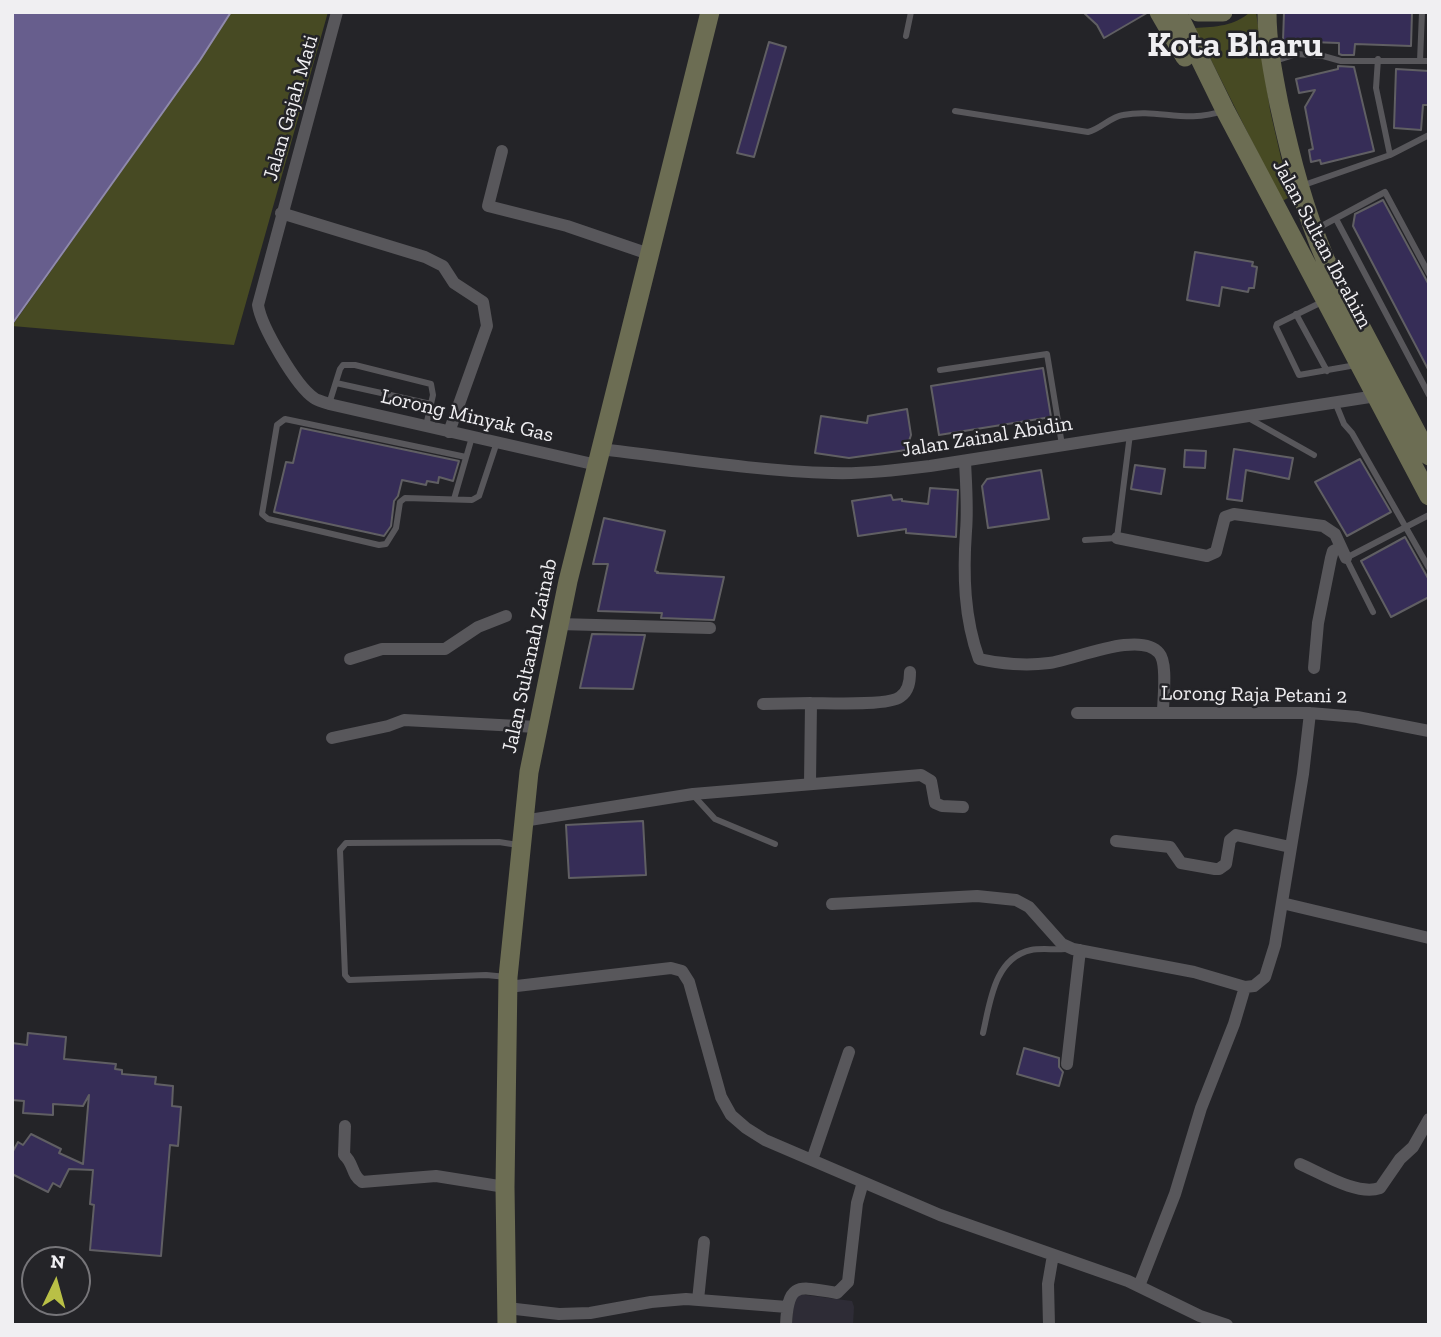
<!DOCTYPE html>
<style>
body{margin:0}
#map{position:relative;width:1441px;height:1337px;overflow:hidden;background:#242428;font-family:"Zilla Slab",serif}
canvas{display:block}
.frame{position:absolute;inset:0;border:14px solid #f0eff2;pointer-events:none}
.north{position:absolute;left:21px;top:1246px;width:70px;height:70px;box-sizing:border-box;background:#242428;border:2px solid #767579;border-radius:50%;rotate:5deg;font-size:19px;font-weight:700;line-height:28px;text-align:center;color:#f0eff2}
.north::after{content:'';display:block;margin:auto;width:24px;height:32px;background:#b9c046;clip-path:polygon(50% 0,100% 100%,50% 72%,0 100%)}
</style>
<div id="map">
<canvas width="1441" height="1337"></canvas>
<div class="frame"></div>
<div class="north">N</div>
</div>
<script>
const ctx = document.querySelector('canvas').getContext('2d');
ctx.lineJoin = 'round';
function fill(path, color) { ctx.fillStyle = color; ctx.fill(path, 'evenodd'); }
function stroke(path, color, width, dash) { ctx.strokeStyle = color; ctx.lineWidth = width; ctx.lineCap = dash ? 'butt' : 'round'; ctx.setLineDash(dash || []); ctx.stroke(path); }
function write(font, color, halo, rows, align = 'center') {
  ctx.font = font + ' "Zilla Slab",serif'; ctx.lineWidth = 5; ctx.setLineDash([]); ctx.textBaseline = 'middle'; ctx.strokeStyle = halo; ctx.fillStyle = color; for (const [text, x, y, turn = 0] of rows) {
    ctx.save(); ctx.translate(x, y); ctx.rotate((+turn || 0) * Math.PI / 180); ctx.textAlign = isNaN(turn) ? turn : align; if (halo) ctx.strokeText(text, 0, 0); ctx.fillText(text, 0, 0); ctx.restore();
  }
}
const built = new Path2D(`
 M798 1294 852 1301 854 1307 853 1325H792L794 1298Z`);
const green = new Path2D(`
 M231 12H328L234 345 12 326 200 60Z
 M1250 12H1256L1270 110 1290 197 1282 201 1195 28C1215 27 1235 26 1250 12Z`);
const water = new Path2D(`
 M12 12H231L200 60 12 324Z`);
const building = new Path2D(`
 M1083 12H1147V13L1104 38 1097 25Z
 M1284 12H1412L1411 46 1355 44 1354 55H1342L1339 54V43L1283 41Z
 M769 42 786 47 754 157 737 153Z
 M1338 66 1354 67 1374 151 1321 164 1320 160 1311 162 1309 150 1313 149 1305 107 1315 90 1299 93 1296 79 1338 69Z
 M1396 69 1429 71V105H1423L1421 130 1394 128Z
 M1383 200 1429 285V371L1353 226 1355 214Z
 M1195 252 1253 262 1252 266 1257 267 1254 288H1249L1248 292 1222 287 1219 306 1187 300Z
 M1043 368 1051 417 939 435 931 386Z
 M907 409 911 435 906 450 849 458 815 453 821 416 867 423 868 416Z
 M301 428 459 461 453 481 439 477 438 483 427 481 426 485 402 480 398 496 394 501 391 526 384 536 274 512 286 462 293 463Z
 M1234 449 1293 458 1289 479 1246 470 1242 501 1227 499Z
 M1185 450 1206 451 1205 468 1184 467Z
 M1360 459 1391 512 1347 536 1315 482Z
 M1135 465 1165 469 1161 494 1131 489Z
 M1041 470 1049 519 988 528 982 486 987 479Z
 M930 488 958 490 956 537 906 533V529L858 536 852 501 891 495 893 500 902 499V501L928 504Z
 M604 518 665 531 655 571 658 572 657 573 724 577 714 620 661 618 662 613 598 611 608 564H593Z
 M1405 537 1429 580V597L1391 617 1361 561Z
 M592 634 645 635 633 689 580 688Z
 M643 821 646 875 569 878 566 825Z
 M28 1033 66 1037 64 1059 116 1064 115 1069 122 1070V1074L156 1077 155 1084 173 1086 172 1106 181 1107 178 1146 170 1145 161 1256 90 1250 94 1205 90 1204 93 1170 69 1169 60 1187 53 1183 48 1192 12 1174V1153L18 1142 23 1145 31 1134 61 1149 59 1153 83 1164 89 1095 83 1106 53 1104V1115L23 1113 24 1101 12 1100V1043L27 1045Z
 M1024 1048 1059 1058V1067L1063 1072 1059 1086 1017 1074Z`);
const service = new Path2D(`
 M906 36 911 12
 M1378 59 1376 88 1390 155
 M1275 61 1297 54 1323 56 1341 61H1429
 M1420 61 1422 12
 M955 111 1088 132C1101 129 1110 117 1123 115 1158 108 1185 124 1223 111
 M1301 186 1390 155 1429 135
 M1336 219 1429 395
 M1318 228 1385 192 1429 274
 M1324 301 1277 324 1276 327 1299 375 1356 365
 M1296 314 1327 371
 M940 370 1047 354 1062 445
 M336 383 431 404
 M1335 402 1344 424 1352 433 1429 568
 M329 404 340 369 343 365H355L431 384 433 395 426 426
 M1250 419 1314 455
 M466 457 285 419 277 425 262 514 268 519 379 545 386 544 396 528 400 502 405 498 472 500 479 496 497 442
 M454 499 472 437
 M1085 540 1117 538 1130 434
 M1373 612 1346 558 1429 515
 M694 796 715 819 775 844
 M507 977 486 975 349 980 345 975 340 850 346 843 499 842 518 845
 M983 1033C990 1003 994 958 1031 950 1041 948 1054 950 1065 949`);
const minor = new Path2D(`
 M337 12 258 305C261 326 296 386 314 398 318 401 325 402 329 404L597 465
 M502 151 488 206 567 226 649 254
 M281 213 425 257 443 266 454 283 483 302 487 326 449 432
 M601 449C678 458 755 471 832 473 865 474 898 470 930 466L1376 396
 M965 461C966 484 968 508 966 531 963 574 964 618 979 659 1000 664 1027 666 1049 663 1074 660 1140 630 1159 653 1168 663 1163 698 1163 712
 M1117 538 1207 556 1216 552 1225 517 1234 514 1323 526 1335 534 1346 558
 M558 624 710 628
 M350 659 382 649H445L478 627 506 616
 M1314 668 1318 623 1331 558 1333 551 1341 547
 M763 704 811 703
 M1077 713H1310L1357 717 1429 731
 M332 738 388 726 404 720 537 727
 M810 783 811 703C829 703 888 706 900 697 909 691 910 681 910 672
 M523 821 693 794 921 775 931 781 935 803 942 806 963 807
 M1116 841 1170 847 1181 863 1215 869H1219L1226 864 1230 840 1236 835 1290 847
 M1282 903 1429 938
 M832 904 977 896 1016 900 1029 907 1062 944 1073 949 1194 972 1245 987 1254 986 1265 977 1275 945 1303 774 1310 713
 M508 987 671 968 682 971 689 982 721 1097 731 1115 746 1128 765 1140 940 1215 1128 1281 1200 1316 1227 1325
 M1067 1064 1080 950
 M345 1126 344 1155C354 1163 351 1175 362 1182L436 1176 505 1187
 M812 1160 849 1052
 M1300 1164C1321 1173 1357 1196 1380 1188L1400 1159 1413 1147 1429 1119
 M1139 1286 1175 1194 1201 1108 1234 1024 1245 987
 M698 1300 704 1242
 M507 1308 559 1314 590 1313 651 1302 686 1299 787 1307
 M786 1325C788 1280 799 1287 837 1293L848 1282 857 1203 863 1182
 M1049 1325 1048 1284 1053 1255`);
const secondary = new Path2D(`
 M1159 12 1185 57
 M1177 12 1225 110 1429 496
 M1198 12H1223
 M1267 12C1267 43 1273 74 1279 104 1291 159 1304 210 1326 261L1429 456
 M507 1325 505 1187 508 977 529 772 568 581 710 12`);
const streetNames = [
 ["Jalan Gajah Mati",291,108,-74],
 ["Jalan Sultan Ibrahim",1322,244,62],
 ["Lorong Minyak Gas",467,416,13],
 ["Jalan Zainal Abidin",987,437,-9],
 ["Jalan Sultanah Zainab",530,656,-78],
 ["Lorong Raja Petani 2",1254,695,1]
];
const townNames = [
 ["Kota Bharu",1235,46]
];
fill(built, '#2e2c36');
fill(green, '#474a23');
fill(water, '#675e8d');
stroke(water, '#908aab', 2);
fill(building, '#362d57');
stroke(building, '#605f63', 2);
stroke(service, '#58575b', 6);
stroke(minor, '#58575b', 12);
stroke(secondary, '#6c6d53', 19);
write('21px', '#f0eff2', '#242428', streetNames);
write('bold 35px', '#f0eff2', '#242428', townNames);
</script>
